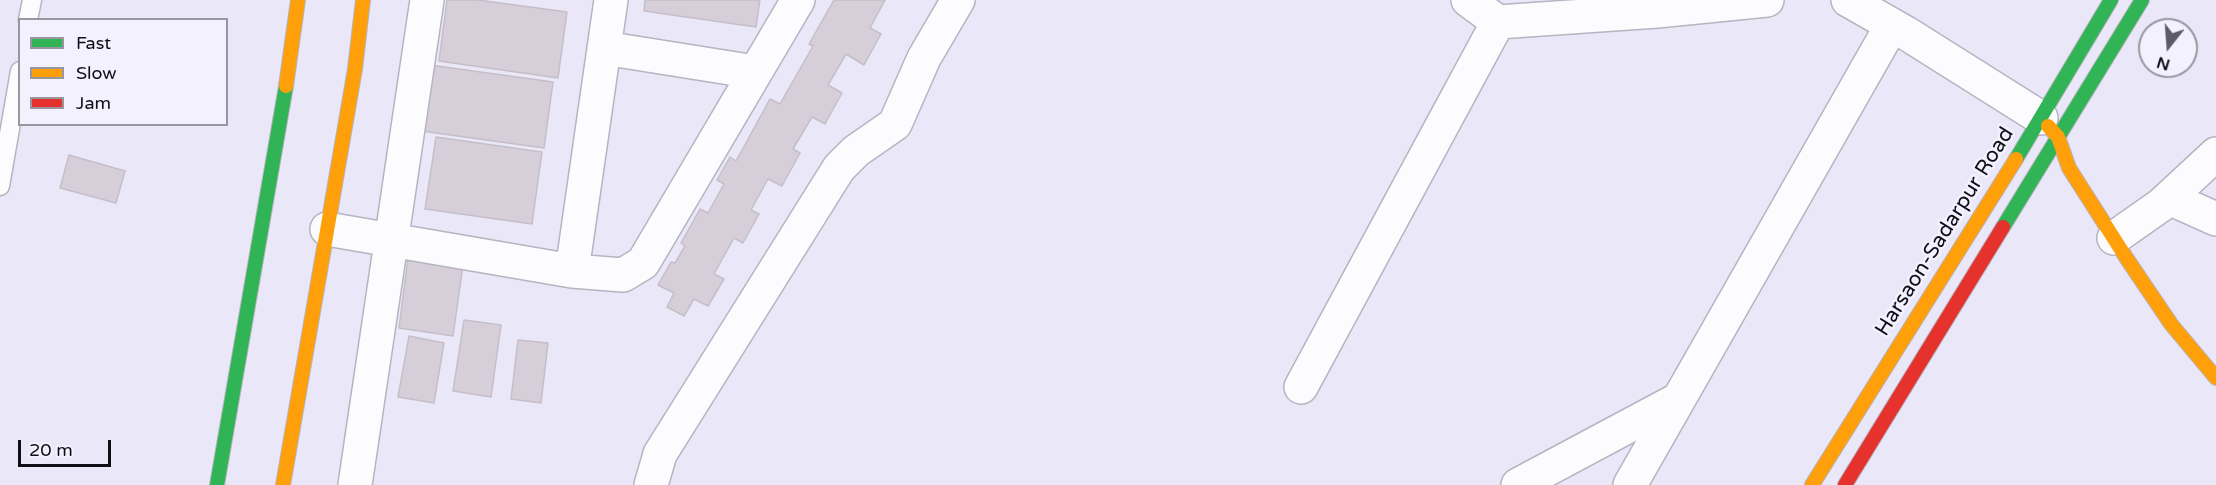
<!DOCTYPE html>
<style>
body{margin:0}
#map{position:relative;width:2216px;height:485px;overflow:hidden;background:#eae8f8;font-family:"Varela Round",sans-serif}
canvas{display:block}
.legend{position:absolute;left:18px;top:18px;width:210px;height:108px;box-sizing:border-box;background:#f2f1fd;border:2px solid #9796a1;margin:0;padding:8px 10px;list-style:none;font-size:18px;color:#0f0e17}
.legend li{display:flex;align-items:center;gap:12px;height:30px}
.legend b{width:30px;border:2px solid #9796a1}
.north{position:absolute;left:2138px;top:18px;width:60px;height:60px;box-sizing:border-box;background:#f2f1fd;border:2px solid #9796a1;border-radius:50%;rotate:197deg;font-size:16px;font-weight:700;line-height:24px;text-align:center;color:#0f0e17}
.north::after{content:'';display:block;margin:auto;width:21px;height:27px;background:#5c5a66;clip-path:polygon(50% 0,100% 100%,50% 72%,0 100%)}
.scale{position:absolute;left:18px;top:440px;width:93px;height:27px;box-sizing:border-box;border:3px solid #0f0e17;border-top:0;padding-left:8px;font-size:18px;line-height:21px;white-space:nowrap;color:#0f0e17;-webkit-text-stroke:4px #f2f1fd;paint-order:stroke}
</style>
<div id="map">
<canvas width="2216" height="485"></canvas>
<ul class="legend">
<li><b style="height:8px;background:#30b455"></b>Fast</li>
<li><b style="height:8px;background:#ff9f0a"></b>Slow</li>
<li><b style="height:8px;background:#e5322d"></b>Jam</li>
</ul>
<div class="north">N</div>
<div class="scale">20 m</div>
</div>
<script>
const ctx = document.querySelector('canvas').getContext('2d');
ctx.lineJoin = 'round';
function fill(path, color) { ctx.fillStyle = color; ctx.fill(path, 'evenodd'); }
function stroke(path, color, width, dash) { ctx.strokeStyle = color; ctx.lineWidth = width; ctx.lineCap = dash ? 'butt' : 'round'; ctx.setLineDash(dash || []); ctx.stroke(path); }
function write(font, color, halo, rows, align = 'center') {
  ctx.font = font + ' "Varela Round",sans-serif'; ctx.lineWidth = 5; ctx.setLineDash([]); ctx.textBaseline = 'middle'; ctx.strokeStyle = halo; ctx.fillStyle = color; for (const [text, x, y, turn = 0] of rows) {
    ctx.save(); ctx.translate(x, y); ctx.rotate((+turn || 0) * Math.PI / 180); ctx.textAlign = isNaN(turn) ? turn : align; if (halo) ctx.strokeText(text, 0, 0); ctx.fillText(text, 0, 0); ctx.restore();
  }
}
const building = new Path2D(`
 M447 0H478L567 12 558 78 439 61Z
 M645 0H760L756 27 644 11Z
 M834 0H885L870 28 881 34 864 65 846 54 828 85 842 93 825 124 812 117 793 149 800 153 782 186 768 179 751 210 759 214 743 243 734 238 714 274 724 279 708 306 694 299 684 316 667 307 674 293 658 285 671 262 675 263 685 246 681 243 700 209 708 213 724 184 717 180 730 157 736 161 770 99 780 104 813 46 809 44Z
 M423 64 553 82 544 148 414 130Z
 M436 137 542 152 532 224 425 209Z
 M69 155 125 171 116 203 60 188Z
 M408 258 463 265 453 336 399 328Z
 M464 320 501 325 491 397 453 391Z
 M409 336 444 343 434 403 398 397Z
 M518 340 548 343 541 403 511 399Z`);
const lane = new Path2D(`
 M28 20 32 0
 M0 186 20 71`);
const street = new Path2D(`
 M1468 0 1498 22
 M1848 0 1906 33 2041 118
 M604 48 755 72
 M2169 198 2216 219
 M327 229 572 271 623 275 643 263 798 0
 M2114 238 2161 205 2216 154
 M572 271 611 0
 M1301 387 1498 22 1657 11 1767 0
 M355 485 427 0
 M651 485 660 454 839 168 856 151 895 124 924 58 958 0
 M1518 485 1679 399
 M1630 485 1892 25`);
const fast = new Path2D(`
 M2016 159 2111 0
 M2003 227 2142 0
 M217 485 286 86`);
const slow = new Path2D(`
 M286 86 298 0
 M2048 126 2058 137 2069 168 2127 259 2171 324 2216 378
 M283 485 355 69 363 0
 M1812 485 2016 159`);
const jam = new Path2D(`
 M1845 485 2003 227`);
const streetNames = [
 ["Harsaon-Sadarpur Road",1945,232,-58]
];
fill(building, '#d6cfd9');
stroke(building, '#c5bec8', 1.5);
stroke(lane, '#b6b4c0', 21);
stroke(street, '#b6b4c0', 36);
stroke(fast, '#b6b4c0', 16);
stroke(slow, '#b6b4c0', 16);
stroke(jam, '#b6b4c0', 16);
stroke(lane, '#fcfcfe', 18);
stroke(street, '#fcfcfe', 33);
stroke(fast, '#30b455', 14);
stroke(slow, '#ff9f0a', 14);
stroke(jam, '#e5322d', 14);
write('21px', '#0f0e17', '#f2f1fd', streetNames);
</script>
